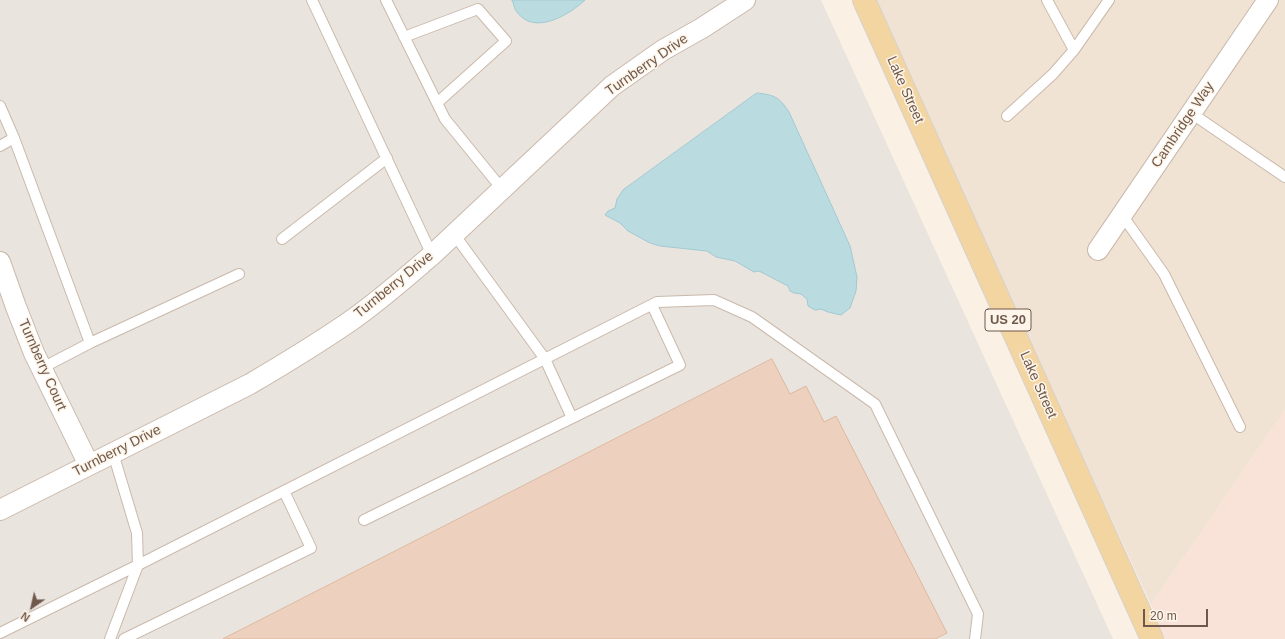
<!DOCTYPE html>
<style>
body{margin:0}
#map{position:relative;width:1285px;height:639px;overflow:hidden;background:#faf1e4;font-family:Arial,sans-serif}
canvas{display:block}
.north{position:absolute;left:12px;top:587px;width:40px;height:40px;-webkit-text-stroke:3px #fdf5e9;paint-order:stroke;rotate:214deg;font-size:11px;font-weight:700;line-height:16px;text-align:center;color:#70594c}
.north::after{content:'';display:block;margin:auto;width:14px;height:18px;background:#70594c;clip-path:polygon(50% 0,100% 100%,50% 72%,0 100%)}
.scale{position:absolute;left:1143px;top:609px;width:65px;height:18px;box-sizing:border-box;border:2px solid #70594c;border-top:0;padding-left:5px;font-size:12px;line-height:14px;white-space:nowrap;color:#70594c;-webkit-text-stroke:3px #fdf5e9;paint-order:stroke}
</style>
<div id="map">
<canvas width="1285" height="639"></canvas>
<div class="north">N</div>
<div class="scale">20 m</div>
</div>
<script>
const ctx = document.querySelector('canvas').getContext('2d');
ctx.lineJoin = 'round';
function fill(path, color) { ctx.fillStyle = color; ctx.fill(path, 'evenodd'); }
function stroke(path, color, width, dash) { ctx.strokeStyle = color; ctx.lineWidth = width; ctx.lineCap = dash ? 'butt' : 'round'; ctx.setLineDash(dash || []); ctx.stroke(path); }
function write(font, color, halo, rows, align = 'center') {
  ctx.font = font + ' Arial,sans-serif'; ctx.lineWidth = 3; ctx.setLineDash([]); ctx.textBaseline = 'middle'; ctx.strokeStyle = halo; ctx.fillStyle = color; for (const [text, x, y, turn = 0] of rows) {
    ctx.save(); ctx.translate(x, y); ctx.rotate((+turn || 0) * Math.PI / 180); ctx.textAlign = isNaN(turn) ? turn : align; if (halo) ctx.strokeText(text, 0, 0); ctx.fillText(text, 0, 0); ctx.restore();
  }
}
const residential = new Path2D(`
 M873 0H1285V410L1151 605Z`);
const commercial = new Path2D(`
 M1285 410V639H1163L1151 605Z`);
const industrial = new Path2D(`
 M0 0H821L1113 639H0Z`);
const water = new Path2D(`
 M512 0H585C569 15 534 36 517 12 514 9 514 4 512 0Z
 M757 93C775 95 779 97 789 112L850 246 857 277 856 291 850 308 841 315 828 312 821 309 815 310 808 306 807 299 801 294 794 293 790 291 788 286 759 271 754 272 735 261 716 257 707 251 660 246 650 243 628 231 620 223 605 215 608 211 615 208 617 199 623 190Z`);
const building = new Path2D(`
 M772 359 790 394 806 386 824 422 836 416 947 633 935 639H223Z`);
const lane = new Path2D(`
 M312 0 432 255
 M386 0 445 119 502 189
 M1047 0 1074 50 1109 0
 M404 37 478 9 506 41 437 103
 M0 106 14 138
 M1191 113 1285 177
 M1007 116 1053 74 1074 50
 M0 146 14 138 90 343 42 368
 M1122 215 1164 274 1240 427
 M454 234 545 359 572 418
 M282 239 387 158
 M90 343 239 274
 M364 520 680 365 652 305
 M0 633 138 565 657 302 714 300 752 317 875 404 978 614 975 639
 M110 639 138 565 137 533 113 453
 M124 639 311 548 284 491`);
const street = new Path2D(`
 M1098 250 1268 0
 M0 262 16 307 34 353 89 465
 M0 510 250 384C284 364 317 344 349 322 378 302 405 278 432 255L612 86 663 50 702 28 745 0`);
const primary = new Path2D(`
 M864 0 1152 639`);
const shields = [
 [1008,320,46]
];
const shieldNames = [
 ["US 20",1008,320]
];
const streetNames = [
 ["Turnberry Drive",647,65,-35],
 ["Lake Street",905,90,66],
 ["Cambridge Way",1183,125,-56],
 ["Turnberry Drive",394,285,-39],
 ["Turnberry Court",42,365,66],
 ["Lake Street",1038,385,66],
 ["Turnberry Drive",117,451,-27]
];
fill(residential, '#f1e3d3');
fill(commercial, '#f9e2d8');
fill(industrial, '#eae4de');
fill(water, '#badce1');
stroke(water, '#a1cad2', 1);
fill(building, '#edd1be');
stroke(building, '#deb89f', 1);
stroke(lane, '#cab9ab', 12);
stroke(street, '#cab9ab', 22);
stroke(primary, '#d7d1cd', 24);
stroke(lane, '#fff', 10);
stroke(street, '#fff', 20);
stroke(primary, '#f3d5a1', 22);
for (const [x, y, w] of shields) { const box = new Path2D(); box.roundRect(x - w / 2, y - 11, w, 22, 3); ctx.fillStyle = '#fdf5e9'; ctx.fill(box); stroke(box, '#70594c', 1); }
write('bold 13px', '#70594c', null, shieldNames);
write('14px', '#70594c', '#fdf5e9', streetNames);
</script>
